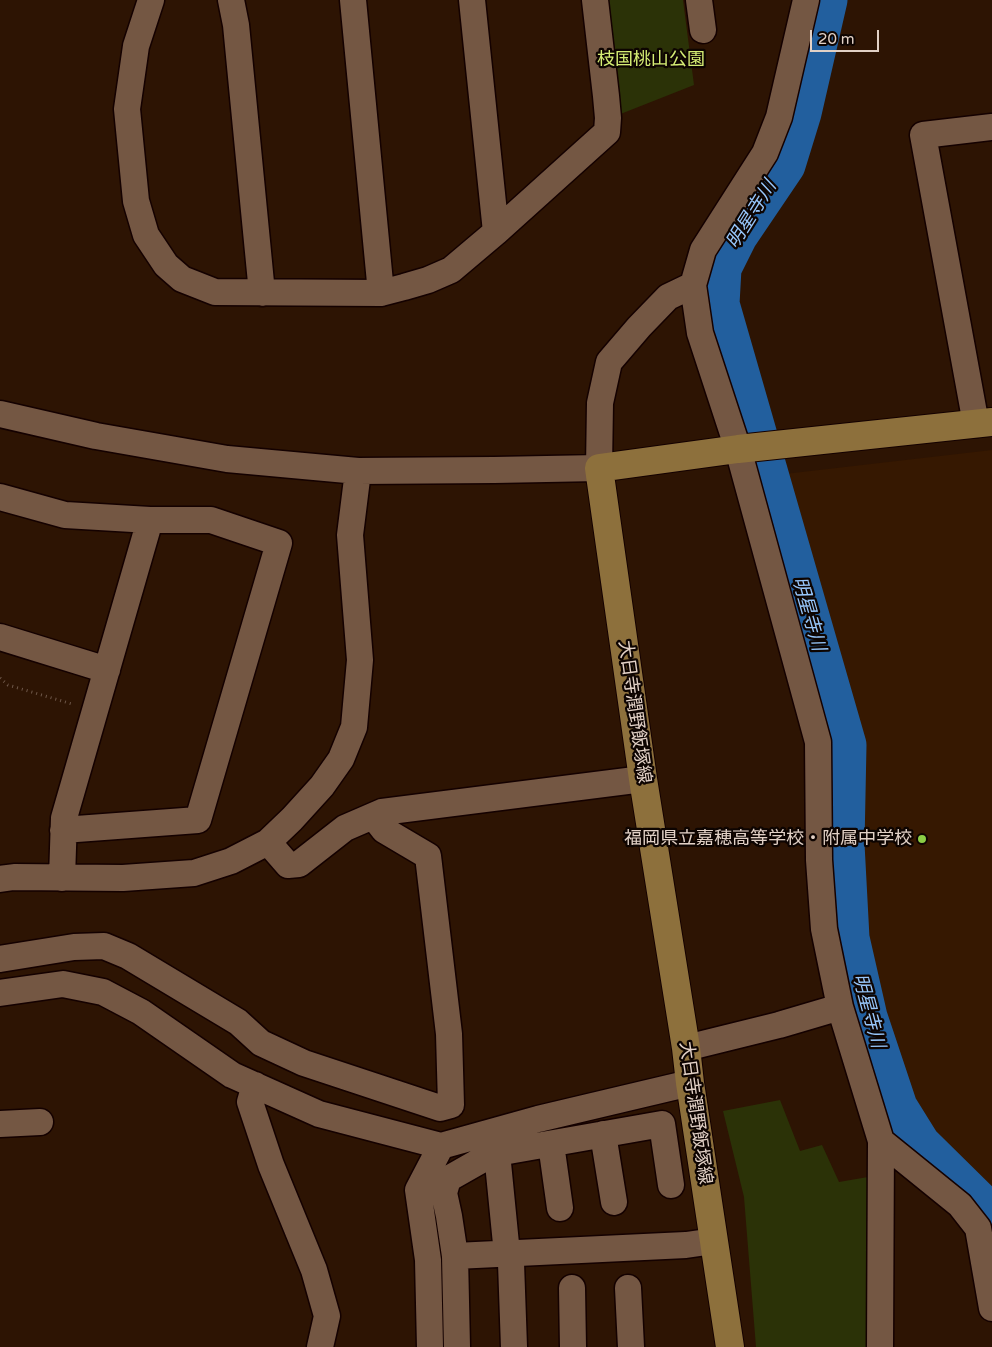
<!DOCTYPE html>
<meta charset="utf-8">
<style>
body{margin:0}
#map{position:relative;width:992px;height:1347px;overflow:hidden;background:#2d1403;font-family:"Varela Round",sans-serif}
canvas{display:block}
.scale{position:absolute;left:810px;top:30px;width:69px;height:22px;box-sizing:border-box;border:2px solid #e2d1c6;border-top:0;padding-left:6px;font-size:15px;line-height:18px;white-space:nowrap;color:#e2d1c6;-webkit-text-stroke:4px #0d0401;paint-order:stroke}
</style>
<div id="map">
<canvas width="992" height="1347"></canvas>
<div class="scale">20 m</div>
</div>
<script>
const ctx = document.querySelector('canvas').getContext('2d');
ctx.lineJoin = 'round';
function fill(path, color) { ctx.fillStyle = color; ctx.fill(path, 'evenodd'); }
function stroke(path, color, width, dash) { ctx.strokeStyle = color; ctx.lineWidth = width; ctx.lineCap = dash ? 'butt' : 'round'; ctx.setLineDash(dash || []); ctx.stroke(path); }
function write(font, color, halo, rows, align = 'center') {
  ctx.font = font + ' "Varela Round","Noto Sans JP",sans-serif'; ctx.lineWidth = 4.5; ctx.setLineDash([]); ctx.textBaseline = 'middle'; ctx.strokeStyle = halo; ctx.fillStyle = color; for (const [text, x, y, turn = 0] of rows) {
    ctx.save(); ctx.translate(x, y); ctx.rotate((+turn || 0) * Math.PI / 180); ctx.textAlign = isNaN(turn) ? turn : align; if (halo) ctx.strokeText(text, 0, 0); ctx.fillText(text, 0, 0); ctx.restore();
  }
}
const built = new Path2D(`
 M992 450V1207L926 1141 901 1105 871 998 858 938 852 857V745L776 475Z`);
const green = new Path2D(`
 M604 0H683L694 85 618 115Z
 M780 1100 800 1151 822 1145 839 1182 868 1177 869 1347H756L744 1197 723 1111Z`);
const river = new Path2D(`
 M827 0 801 113 785 165 737 236 721 268 719 304 846 745 844 844 849 938 867 1017 897 1107 920 1144 992 1215`);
const path = new Path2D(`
 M0 678 8 685 72 704`);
const minor = new Path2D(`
 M151 0 136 46 127 109 136 201 146 235 166 265 182 279 215 292 381 293 404 287 428 280 451 270 496 232 607 132 608 118 606 96 595 0
 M231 0 236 25 262 293
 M353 0 381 293
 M472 0 496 232
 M699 0 703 30
 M806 0 779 117 765 153 703 250 693 285 700 333 738 449 818 742 819 860 824 929 840 1007 881 1141 880 1347
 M0 414 96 436 227 459 358 471 494 470 599 468 600 403 609 362 639 327 668 297 693 285
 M976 424 923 135 992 127
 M0 497 65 515 150 520H211L279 543 198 820 63 830
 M0 637 107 670
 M268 842 288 865 299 864 345 828 382 812 643 779
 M62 878 64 818 150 520
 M0 879 14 877 123 878 194 873 231 861 268 842 292 819 322 786 341 759 354 727 360 660 350 535 358 471
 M0 959 74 947 104 946 128 956 238 1022 261 1043 304 1063 440 1108 451 1105 449 1034 428 856 384 830 373 816
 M0 993 63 984 103 992 141 1012 232 1075 319 1114 441 1146 538 1119 690 1083
 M686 1048 779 1025 840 1007
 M255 1085 250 1102 271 1165 314 1270 327 1316 320 1347
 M0 1124 40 1122
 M603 1134 614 1202
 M881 1141 960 1205 978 1228 992 1308
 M551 1144 560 1208
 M497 1153 507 1254 511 1263 514 1347
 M455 1256 686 1245 714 1241
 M572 1288 573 1347
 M628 1288 631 1347
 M430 1347 428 1260 418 1190 441 1146
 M457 1347 455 1256 449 1216 444 1193 448 1179 485 1158 497 1153 662 1124 671 1185`);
const major = new Path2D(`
 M730 1347 690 1083 686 1048 643 779 599 468 738 449 992 422`);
const markers = [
 [922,839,5,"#8cce45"]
];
const parkNames = [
 ["枝国桃山公園",651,60]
];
const streetNames = [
 ["大日寺潤野飯塚線",634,712,82],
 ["大日寺潤野飯塚線",695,1113,82]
];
const poiNames = [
 ["福岡県立嘉穂高等学校・附属中学校",912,839]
];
const waterNames = [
 ["明星寺川",752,215,-58],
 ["明星寺川",808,614,74],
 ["明星寺川",868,1011,75]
];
fill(built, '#361801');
fill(green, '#2b3207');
stroke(river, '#225f9e', 41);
stroke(minor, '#140100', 29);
stroke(major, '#140100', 30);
stroke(path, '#6e5749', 3, [1, 4]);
stroke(minor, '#745743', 26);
stroke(major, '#8d703c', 28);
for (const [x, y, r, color] of markers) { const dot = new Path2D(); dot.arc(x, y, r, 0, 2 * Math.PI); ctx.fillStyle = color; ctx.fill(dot); stroke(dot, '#0d0401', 2); }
write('18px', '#d5ed74', '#0d0401', parkNames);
write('18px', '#e2d1c6', '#0d0401', streetNames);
write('18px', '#e2d1c6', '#0d0401', poiNames, 'right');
write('italic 19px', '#97c6fa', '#0d0401', waterNames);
</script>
